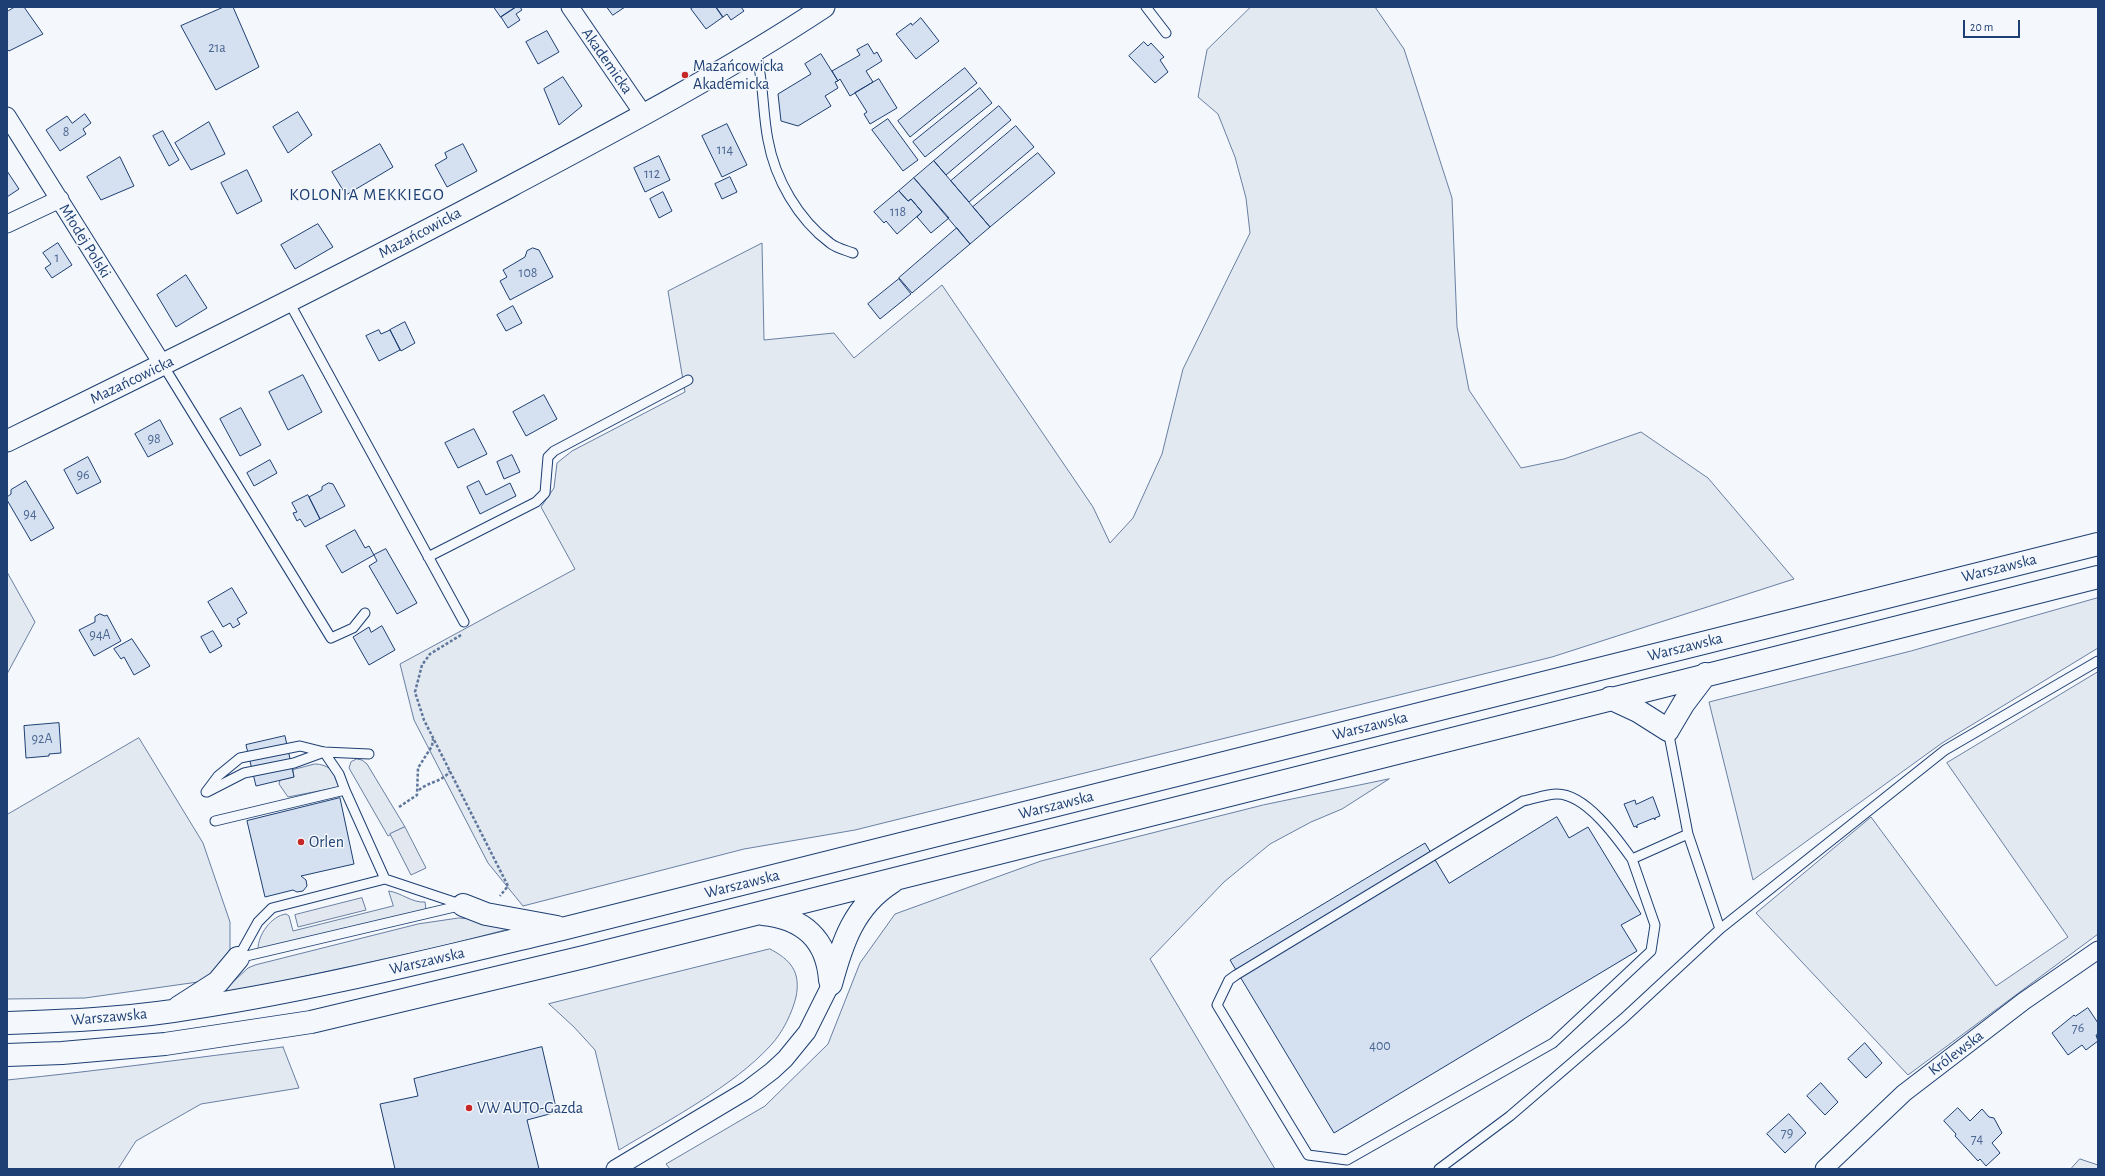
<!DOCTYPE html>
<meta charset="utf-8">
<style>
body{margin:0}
#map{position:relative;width:2105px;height:1176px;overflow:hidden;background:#f4f7fb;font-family:"Alegreya Sans",sans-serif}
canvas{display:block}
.frame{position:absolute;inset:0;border:8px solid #1d3f73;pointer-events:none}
.scale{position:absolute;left:1963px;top:20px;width:57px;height:18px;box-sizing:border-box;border:2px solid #1d3f73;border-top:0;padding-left:5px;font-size:12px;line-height:14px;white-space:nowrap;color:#1d3f73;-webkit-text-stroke:3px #f4f7fb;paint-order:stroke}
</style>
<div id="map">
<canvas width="2105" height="1176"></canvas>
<div class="frame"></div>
<div class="scale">20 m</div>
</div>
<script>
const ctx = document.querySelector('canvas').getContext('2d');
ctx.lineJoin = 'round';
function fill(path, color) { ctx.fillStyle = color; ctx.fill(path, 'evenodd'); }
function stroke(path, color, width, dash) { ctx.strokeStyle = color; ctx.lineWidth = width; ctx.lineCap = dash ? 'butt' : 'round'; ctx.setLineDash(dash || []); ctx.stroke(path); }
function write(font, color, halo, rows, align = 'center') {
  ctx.font = font + ' "Alegreya Sans",sans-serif'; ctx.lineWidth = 3; ctx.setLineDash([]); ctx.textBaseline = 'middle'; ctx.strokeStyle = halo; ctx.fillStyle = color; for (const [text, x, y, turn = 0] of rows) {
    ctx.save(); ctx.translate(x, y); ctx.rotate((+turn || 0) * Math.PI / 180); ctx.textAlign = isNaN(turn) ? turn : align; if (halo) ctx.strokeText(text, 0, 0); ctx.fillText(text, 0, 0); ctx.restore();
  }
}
const green = new Path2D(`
 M1251 7H1375L1404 49 1452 198 1457 327 1469 390 1521 468 1564 459 1641 432 1708 478 1794 579 1552 657 855 830 744 849 523 906 488 863 414 720 400 664 575 569 541 507 554 488 557 463 572 451 685 392 668 291 762 243 764 340 834 333 854 358 942 285 1093 507 1110 543 1133 518 1162 454 1183 369 1250 233 1246 198 1235 157 1218 114 1198 97 1207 50Z
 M7 572 35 622 7 674Z
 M2098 598V648L1942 743 1753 880 1709 702 1911 651Z
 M2098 672V934L1908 1075 1756 913 1871 817 1996 986 2068 937 1947 763Z
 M139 738 203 843 230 922V949L212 980 85 998 7 999V815Z
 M357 759 362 760 367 764 405 827 388 836 349 768 351 762Z
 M315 764C328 764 339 773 339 787L288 797 279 784 280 780 294 777 293 770Z
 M1389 779 1342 809 1311 822 1270 844 1224 882 1150 959 1275 1169H670L666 1164 765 1106 828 1044 860 963 895 914 1041 861 1263 805Z
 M389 891C402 893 412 903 425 902L426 910 258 949C258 935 271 916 286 914L289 916 293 931 393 906Z
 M459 918 473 919 509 929 439 947 219 995 248 968 255 965 418 924Z
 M770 949C791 960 801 972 796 997 792 1013 783 1032 771 1045 734 1086 667 1121 619 1150L595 1050 574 1027 549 1004Z
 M283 1047 299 1088 201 1104 136 1141 118 1169H7V1080C99 1071 191 1058 283 1047Z
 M2080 1159 2098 1165V1169H2071Z`);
const parking = new Path2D(`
 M405 827 426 868 411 875 390 834Z
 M362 898 366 910 298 927 295 915Z`);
const building = new Path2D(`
 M15 7H24L43 34 9 51 7 49V12Z
 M224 7H233L259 67 216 90 181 26Z
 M494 7H516L501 17Z
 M516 7H520L522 10 516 14 520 20 508 28 501 17Z
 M607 7H625L613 15Z
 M694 7H716L723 17 706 29 691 9Z
 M716 7H741L744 11 731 20 727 14 723 17Z
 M921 18 939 41 916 59 896 34 911 23 912 25Z
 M547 31 559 52 538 64 526 42Z
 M1144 42 1148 46 1151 43 1164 57 1160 60 1168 72 1155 83 1129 56Z
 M868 44 874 54 877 52 882 61 866 71 873 82 850 96 840 79 838 81 832 71 860 55 857 50Z
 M821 54 838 81 835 82 838 88 825 96 831 106 798 126 781 121 778 94 811 74 805 64Z
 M965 68 977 83 910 137 898 121Z
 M563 77 582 106 559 125 544 89Z
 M879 79 897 108 870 124 864 114 867 112 855 93Z
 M980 88 992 103 925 157 913 142Z
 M999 106 1011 120 946 175 934 161Z
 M298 112 312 135 288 153 273 127Z
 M85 114 91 123 83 129 86 134 60 151 46 130 67 116 72 123Z
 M888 119 918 160 903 171 872 130Z
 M209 122 225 154 191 170 175 143Z
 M727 124 747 165 722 177 702 136Z
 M1016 126 1034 147 969 202 951 181Z
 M163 131 179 160 169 166 153 136Z
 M380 144 393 167 346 195 332 172Z
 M463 144 477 171 447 187 435 165 447 158 445 153Z
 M1038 153 1055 173 990 227 973 207Z
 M659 156 670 180 645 192 634 168Z
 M120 157 134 186 101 200 87 177Z
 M934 161 990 227 970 244 914 178Z
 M247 170 262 201 237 214 221 183Z
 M7 171 19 189 7 197Z
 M730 177 737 192 722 199 715 184Z
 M914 178 949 218 931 233 917 217 922 212 911 199 908 201 899 191Z
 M899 191 908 201 911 199 922 212 897 234 886 221 884 223 874 212Z
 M663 192 672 211 659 218 650 199Z
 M318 224 333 247 295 269 281 245Z
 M957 228 970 244 912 293 899 278Z
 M58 243 72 265 52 278 45 268 51 264 43 253Z
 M533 248 539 250 553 277 510 300 500 281 507 277 503 270 525 257 527 251Z
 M186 275 207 308 176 327 157 295Z
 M899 279 911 294 880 319 868 304Z
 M513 306 522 323 506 331 497 315Z
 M405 322 415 343 401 351 390 330Z
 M379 330 381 334 390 330 400 350 379 361 366 336Z
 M303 375 322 412 288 430 269 392Z
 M544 395 557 419 526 436 513 412Z
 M241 408 261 445 240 456 220 419Z
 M160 420 173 444 148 457 135 434Z
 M474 429 487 454 458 468 445 443Z
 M512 455 520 472 504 479 497 462Z
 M88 457 101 482 77 494 64 470Z
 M270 460 277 473 254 486 247 473Z
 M26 481 54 528 31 541 7 500V497L11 494V490Z
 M479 481 486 495 510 483 516 496 480 514 467 487Z
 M329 483 333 484 345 506 320 519 309 497 322 490V487Z
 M308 495 320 519 305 527 300 519 297 521 293 513 297 512 292 503Z
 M355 530 365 548 369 546 374 555 342 573 326 546Z
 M386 549 417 603 397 614 369 566 377 561 374 555Z
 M232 588 247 613 237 619 240 624 233 628 230 623 223 627 208 602Z
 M100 614 105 616 107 615 121 641 94 656 79 630 95 622V617Z
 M382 626 395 650 369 665 353 637 369 627 371 632Z
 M213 631 222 646 210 653 201 637Z
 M132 639 150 666 134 675 124 657 121 659 114 649Z
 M59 723 61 753 49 754V756L26 758 24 726Z
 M285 736 294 777 256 786 246 745Z
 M1653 797 1660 816 1655 818V820L1654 818 1637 825V828L1636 826 1634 827 1624 804 1635 800 1636 804Z
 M340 798 354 864 301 876 306 880 307 886 303 891 297 892 293 890 265 897 247 821Z
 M1557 817 1569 838 1588 827 1641 914 1621 925 1637 951 1334 1133 1230 960 1425 843 1449 883Z
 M2088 1008 2098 1023V1034L2096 1035 2098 1041 2086 1050 2082 1045 2068 1055 2052 1033 2074 1015 2075 1016Z
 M1865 1043 1882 1063 1866 1078 1848 1059Z
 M542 1047 557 1112 527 1120 539 1169H395L380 1104 418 1096 414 1079Z
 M1821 1083 1838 1102 1825 1115 1807 1096Z
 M1958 1108 1970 1121 1982 1109 1989 1117 1994 1118 2002 1133 1992 1143 2000 1153 1986 1166 1980 1159 1978 1161 1955 1136 1956 1134 1944 1121Z
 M1789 1114 1806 1133 1785 1153 1767 1134Z`);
const path = new Path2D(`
 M461 635 430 654 422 665 415 692 424 720 508 886 500 896
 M419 790C428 782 444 781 450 771
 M399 807 417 795 418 768 432 746 433 739`);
const service = new Path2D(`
 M1146 7 1166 33
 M755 49C764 79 762 110 768 140 775 179 798 219 830 243 836 248 845 250 853 253
 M289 302 464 622
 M163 365 331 638 353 628 365 613
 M428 557 536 502 545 493 548 457 554 451 688 380
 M1668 730 1688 834 1720 929
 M206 792 218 776 240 758 300 746 324 752 369 754
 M207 792 244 773 294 763 324 752 339 774 345 790
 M215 821 345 790 385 879
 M1632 859 1655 925 1651 951 1553 1043 1347 1160 1308 1155 1217 1005 1229 980 1236 975 1523 801C1534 799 1546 794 1557 794 1586 794 1617 838 1632 859L1688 834
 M238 958 258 922 272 908 385 879 463 905
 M238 958 463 905
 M1439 1169 1510 1116 1624 1018 1720 929 1945 750 2098 661`);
const minor = new Path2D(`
 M570 7 644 115
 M7 116 163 365
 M7 224 60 199
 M615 1169 747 1090 772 1071 785 1059 807 1032 831 984
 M1824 1169 1904 1093 2024 1001 2098 950`);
const tertiary = new Path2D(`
 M7 441C177 358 346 274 513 185 618 129 724 73 824 7`);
const primary = new Path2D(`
 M1610 698 1638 711 1668 730 1684 703 1706 674
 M463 905 486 914 557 927
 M763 914C803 918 827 939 830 980
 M831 984C842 943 854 906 892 882
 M179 1007 218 982 238 958
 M7 1023C62 1021 118 1019 173 1011 306 992 435 959 566 928L2098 544
 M7 1055 62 1053 165 1044 311 1022 584 957 2098 577`);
const markers = [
 [685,75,4,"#c62828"],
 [301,842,4,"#c62828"],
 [469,1108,4,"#c62828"]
];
const numberNames = [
 ["21a",217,48],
 ["8",66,132],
 ["114",725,150],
 ["112",652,174],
 ["118",898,212],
 ["1",57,258],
 ["108",528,273],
 ["98",154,439],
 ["96",83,475],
 ["94",30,514],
 ["94A",100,635],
 ["92A",42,739],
 ["76",2078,1028],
 ["400",1380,1046],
 ["79",1787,1133],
 ["74",1977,1139]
];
const streetNames = [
 ["Akademicka",607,61,55],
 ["Mazańcowicka",420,233,-28],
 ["Młodej Polski",85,241,58],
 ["Mazańcowicka",132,380,-26],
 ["Warszawska",1999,568,-14],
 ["Warszawska",1685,647,-14],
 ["Warszawska",1370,726,-14],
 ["Warszawska",1056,805,-14],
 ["Warszawska",742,884,-14],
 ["Warszawska",427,961,-13],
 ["Warszawska",109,1017,-5],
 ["Królewska",1956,1053,-37]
];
const poiNames = [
 ["Mazańcowicka",693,66],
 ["Akademicka",693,84],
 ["Orlen",309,842],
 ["VW AUTO-Gazda",477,1108]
];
const neighbourhoodNames = [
 ["KOLONIA MEKKIEGO",367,195]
];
fill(green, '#e3e9f0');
stroke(green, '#687fa3', 1);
fill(parking, '#e3e8f0');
stroke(parking, '#687fa3', 1);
fill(building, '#d5e0f0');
stroke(building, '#1d3f73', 1);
stroke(service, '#1d3f73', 11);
stroke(minor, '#1d3f73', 19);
stroke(tertiary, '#1d3f73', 23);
stroke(primary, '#1d3f73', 24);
stroke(path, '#5e769c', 2.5, [3, 2]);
stroke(service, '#f4f7fb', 9);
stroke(minor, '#f4f7fb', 17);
stroke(tertiary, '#f4f7fb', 21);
stroke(primary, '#f4f7fb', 22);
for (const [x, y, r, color] of markers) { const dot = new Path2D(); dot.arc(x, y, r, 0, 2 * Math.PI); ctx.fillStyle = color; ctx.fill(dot); stroke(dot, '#f4f7fb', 1.5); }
write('14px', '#4b6792', null, numberNames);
write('16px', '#1d3f73', '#f4f7fb', streetNames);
write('16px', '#1d3f73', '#f4f7fb', poiNames, 'left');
ctx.letterSpacing = '1px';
write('17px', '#1d3f73', '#f4f7fb', neighbourhoodNames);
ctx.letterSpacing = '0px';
</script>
